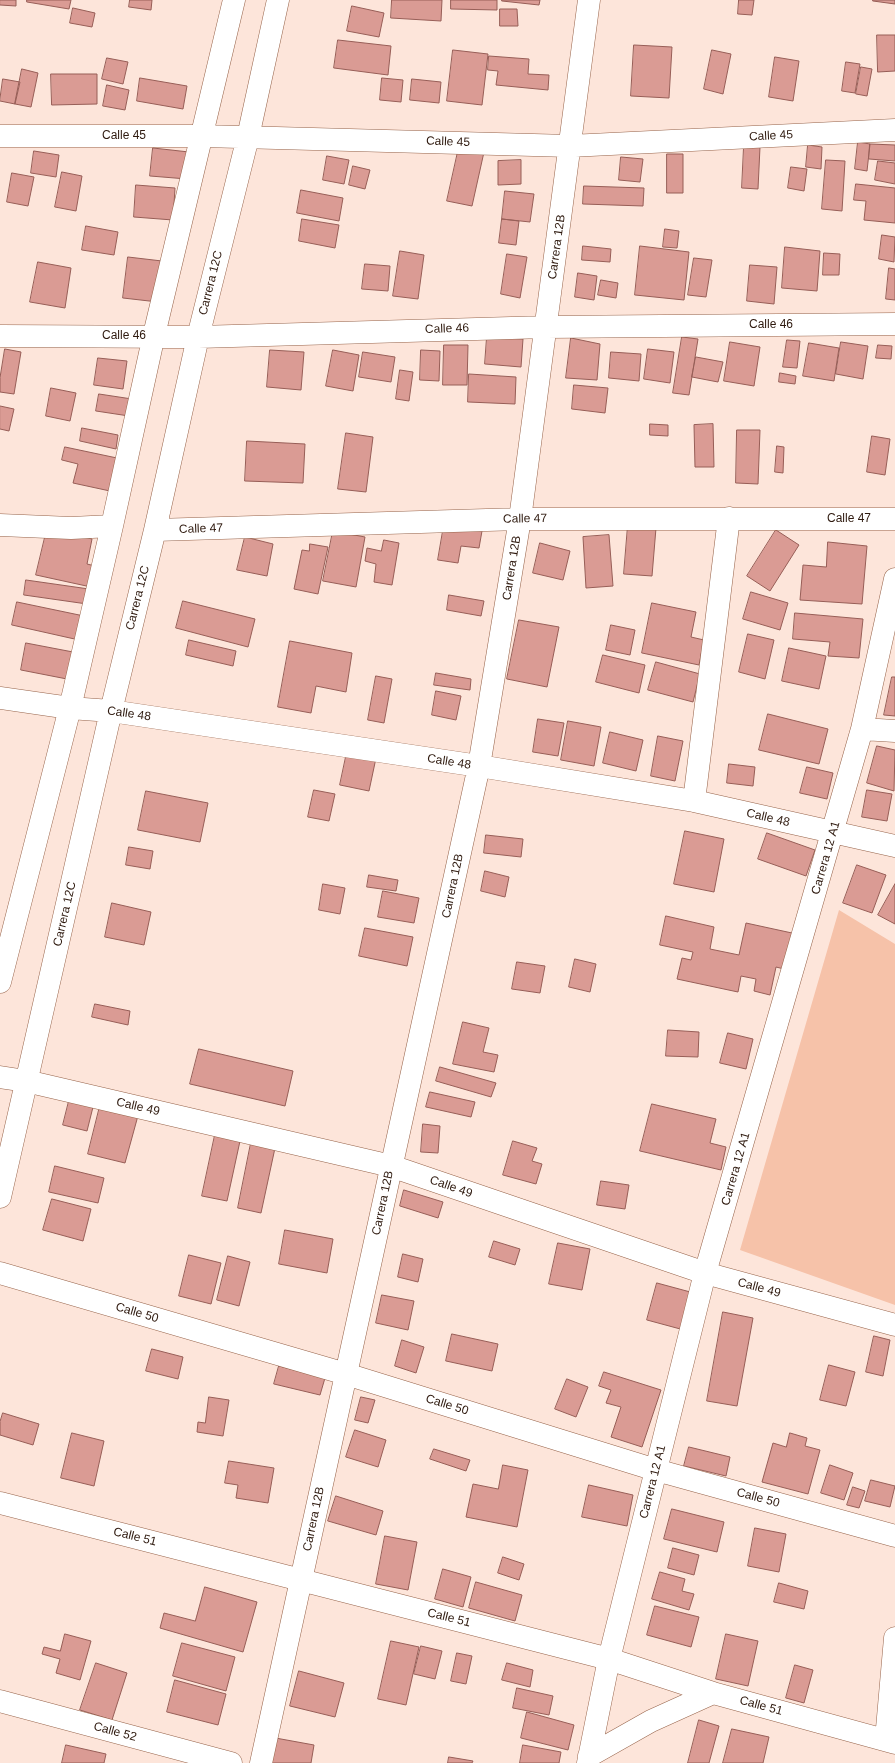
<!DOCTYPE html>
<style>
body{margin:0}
canvas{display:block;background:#fde5da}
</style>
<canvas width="895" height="1763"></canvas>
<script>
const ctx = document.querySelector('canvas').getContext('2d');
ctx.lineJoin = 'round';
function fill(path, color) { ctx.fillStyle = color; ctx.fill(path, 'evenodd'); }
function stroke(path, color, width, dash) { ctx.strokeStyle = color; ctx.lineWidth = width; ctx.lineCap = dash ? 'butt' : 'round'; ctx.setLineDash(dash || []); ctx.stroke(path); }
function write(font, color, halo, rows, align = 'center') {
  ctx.font = font + ' Arial,sans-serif'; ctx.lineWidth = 3.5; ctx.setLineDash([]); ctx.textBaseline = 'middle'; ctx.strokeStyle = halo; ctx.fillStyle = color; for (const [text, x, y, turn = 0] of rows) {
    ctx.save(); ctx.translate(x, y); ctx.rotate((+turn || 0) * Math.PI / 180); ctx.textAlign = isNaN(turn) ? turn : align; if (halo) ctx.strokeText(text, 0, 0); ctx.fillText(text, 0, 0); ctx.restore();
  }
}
const green = new Path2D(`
 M839 910 895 944V1305L740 1250Z`);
const building = new Path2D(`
 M0 0H16V6L0 5Z
 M27 0H71L69 9 27 2Z
 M130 0H152L151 10 129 7Z
 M392 0H442L441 21 391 18Z
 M451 0H497V10L451 9Z
 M502 0H540L539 5 502 1Z
 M739 0H754L752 15 738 14Z
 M873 0H895V4L873 1Z
 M352 6 384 13 379 37 347 31Z
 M73 8 95 13 92 27 70 23Z
 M500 9H517L518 26H500Z
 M877 35H895V71L878 72Z
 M338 40 391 46 388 75 334 68Z
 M634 45 672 47 669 98 631 96Z
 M453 50 488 54 482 105 447 101Z
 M712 50 731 54 723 94 704 89Z
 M489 56 529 59 528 74 549 75 548 90 496 85 498 71 488 70Z
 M775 57 799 61 793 101 769 97Z
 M107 58 128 62 123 84 102 79Z
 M846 62 860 64 855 93 842 91Z
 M861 67 872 69 867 96 856 94Z
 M22 69 38 73 31 107 15 104Z
 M51 74H97V104L52 105Z
 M140 78 187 86 183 109 137 101Z
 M382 78 403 80 401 102 380 100Z
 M3 79 20 82 15 104 0 101Z
 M412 79 441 82 439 103 410 100Z
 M107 85 129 90 125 110 103 106Z
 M858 142 870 144 867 171 855 169Z
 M870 144 895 145V161L869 159Z
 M808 145 822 147 821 169 806 167Z
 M744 146 760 147 758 189 742 188Z
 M459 147 484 152 472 206 447 201Z
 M153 148 189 152 187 179 150 176Z
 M34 151 59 155 56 177 31 173Z
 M667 154H683V193H667Z
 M327 156 349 160 344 184 323 180Z
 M621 157 643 159 640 182 619 180Z
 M521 160V184L498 185V161Z
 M826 160 845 161 842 211 822 209Z
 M878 161 895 163V184L875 180Z
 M353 166 370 170 365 189 349 185Z
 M791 167 807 169 804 191 788 188Z
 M62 172 82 176 76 211 55 207Z
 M12 173 34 177 28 206 7 202Z
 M856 184 895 188V223L864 220 866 201 854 200Z
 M136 185 175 188 173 220 134 217Z
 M584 186 644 188 643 206 583 204Z
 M301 190 343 198 339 221 297 213Z
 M505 191 534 194 530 222 502 219Z
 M302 219 339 225 335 248 299 241Z
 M502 219 519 221 516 245 499 243Z
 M86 226 118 232 114 255 82 250Z
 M665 229 679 231 677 248 663 247Z
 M882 235 895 237 894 262 879 259Z
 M583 246 611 249 610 262 582 260Z
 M640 246 689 252 684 300 635 295Z
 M785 247 820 251 817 291 782 288Z
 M400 251 424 255 418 299 393 296Z
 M824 253 840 254 839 275H823Z
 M507 254 527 257 520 298 501 294Z
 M128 257 162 261 158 302 123 298Z
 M694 258 712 260 706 297 688 295Z
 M38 262 71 268 65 308 30 302Z
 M365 264 390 266 388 291 362 289Z
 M750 265 777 267 774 304 747 301Z
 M889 268 895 269V300L886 299Z
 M578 273 597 276 594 300 575 297Z
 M601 280 618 283 616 298 598 295Z
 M487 337 523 339 521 367 485 364Z
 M682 337 698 339 689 395 673 393Z
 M571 338 600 344 597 380 566 378Z
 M787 340 800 341 797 368 783 367Z
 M730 342 760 347 754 386 724 381Z
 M841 342 868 346 863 379 836 374Z
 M809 343 839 348 834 381 803 376Z
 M444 345H468L467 385H443Z
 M878 345 892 346 891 359 876 358Z
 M5 349 21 352 14 394 0 392V378Z
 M648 349 674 352 670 383 644 379Z
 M270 350 304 352 301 390 267 387Z
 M333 350 359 355 353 391 326 386Z
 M421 350 440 351 439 381 420 380Z
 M363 352 395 357 391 382 359 377Z
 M611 352 641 354 639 381 609 378Z
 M696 357 723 362 718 382 692 377Z
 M98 358 127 361 123 389 94 385Z
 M400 370 413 372 409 401 396 399Z
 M780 373 796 376 795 384 779 382Z
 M469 374 516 377 515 404 468 402Z
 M574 385 608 388 605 413 572 409Z
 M51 388 76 393 70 421 46 416Z
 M99 394 132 399 129 416 96 411Z
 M0 406 14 409 9 431 0 429Z
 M650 424 668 425V436L650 435Z
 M713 424 714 467H695L694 425Z
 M82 428 118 435 116 449 80 441Z
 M737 430H760L758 484 736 483Z
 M346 433 373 437 366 492 338 489Z
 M872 436 890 439 885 475 867 472Z
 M247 441 305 444 303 483 245 481Z
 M777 446 784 447 783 473 775 472Z
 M65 447 117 458 110 491 73 483 78 464 62 460Z
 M444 525 482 531 479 548 461 546 458 563 438 560Z
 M628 525 656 528 652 576 624 574Z
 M47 529 92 539 87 564 95 566 91 587 36 575Z
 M776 530 799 545 770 591 747 576Z
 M333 531 365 537 356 587 323 581Z
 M609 535 613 586 586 588 583 537Z
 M245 537 273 544 267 576 237 570Z
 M384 540 399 543 392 585 374 582 376 564 365 561 367 548 381 551Z
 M828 542 867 546 862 604 800 600 803 565 826 567Z
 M540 543 570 551 563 580 533 573Z
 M310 544 328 547 318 594 294 589 302 550 309 551Z
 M26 580 89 589 87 604 24 595Z
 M751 592 788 603 780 630 743 619Z
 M449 595 484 601 481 616 447 610Z
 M183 601 255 619 248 647 176 628Z
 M17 602 84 616 79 640 12 625Z
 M652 603 696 612 691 637 704 640 699 665 642 653Z
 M795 613 863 619 859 658 828 656 830 642 793 639Z
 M519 620 559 627 547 687 507 679Z
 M611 625 635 630 630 655 606 650Z
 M748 634 774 640 765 679 739 672Z
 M189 640 236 651 233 666 186 655Z
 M290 641 352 653 346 692 316 686 311 713 278 707Z
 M26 643 73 652 67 679 21 670Z
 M789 648 826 656 819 689 782 681Z
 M603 655 645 665 639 693 596 682Z
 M656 662 700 674 693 702 648 690Z
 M436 673 471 679 470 690 434 685Z
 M376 676 392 679 384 723 368 720Z
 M892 677H895V716L884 715Z
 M436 691 461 696 456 720 432 715Z
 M768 714 828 729 819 764 759 750Z
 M538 719 564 723 558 756 533 752Z
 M568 721 601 727 594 766 561 760Z
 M610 732 643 740 636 771 603 763Z
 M658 736 683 741 675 781 651 776Z
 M877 746 895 750 894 791 867 783Z
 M347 752 376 758 369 791 340 785Z
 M729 764 755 767 753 786 727 783Z
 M807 767 833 773 827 799 800 793Z
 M314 790 335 794 329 821 308 817Z
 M867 790 892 794 887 821 862 817Z
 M146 791 208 803 200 842 138 830Z
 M685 831 724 839 714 892 674 884Z
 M767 833 815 850 806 876 758 859Z
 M486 835 523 839 521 857 484 853Z
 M129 847 153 851 150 869 126 865Z
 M857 865 886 875 872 913 843 903Z
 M485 871 509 877 505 897 481 891Z
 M369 875 398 880 396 891 367 887Z
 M323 884 345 888 340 914 319 910Z
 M895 884V924L878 915Z
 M383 891 419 898 414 923 378 917Z
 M112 903 151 912 144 945 105 937Z
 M666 916 714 927 710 949 739 955 746 923 792 933 784 969 776 967 770 995 754 991 756 979 741 976 738 992 677 979 682 958 691 960 693 952 660 945Z
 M365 928 413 937 407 966 359 956Z
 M575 959 596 964 590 992 569 987Z
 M517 962 545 966 540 993 512 989Z
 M95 1004 130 1011 128 1025 92 1017Z
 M463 1022 489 1028 483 1052 498 1055 494 1072 453 1064Z
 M668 1030 699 1032 698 1057 666 1056Z
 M728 1033 753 1039 746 1069 720 1063Z
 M199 1049 293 1071 285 1106 190 1084Z
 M440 1067 496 1083 491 1097 436 1081Z
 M430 1092 475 1102 471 1117 426 1107Z
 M69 1101 93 1107 87 1131 63 1125Z
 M101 1102 139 1112 125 1163 88 1154Z
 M652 1104 716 1119 710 1143 726 1147 721 1170 640 1151Z
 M423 1124 440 1126 438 1153 421 1152Z
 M215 1135 240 1141 227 1201 202 1196Z
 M513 1141 537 1148 532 1161 542 1164 536 1184 503 1175Z
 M251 1143 275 1148 261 1213 238 1208Z
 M55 1166 104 1178 98 1203 49 1192Z
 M601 1181 629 1185 625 1209 597 1205Z
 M404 1190 443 1202 438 1218 400 1206Z
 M52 1199 91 1209 83 1241 43 1230Z
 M285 1230 333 1239 327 1273 279 1264Z
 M494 1241 520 1249 515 1265 489 1257Z
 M558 1243 590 1249 582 1290 549 1284Z
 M403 1254 423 1259 418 1282 398 1277Z
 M189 1255 221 1263 211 1304 179 1296Z
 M228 1256 250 1262 239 1306 217 1300Z
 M657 1283 694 1293 684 1330 647 1320Z
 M382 1295 414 1301 408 1330 376 1323Z
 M723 1312 753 1318 737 1406 707 1401Z
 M452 1334 498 1344 492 1371 446 1361Z
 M874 1336 890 1340 883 1376 866 1372Z
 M402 1340 424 1347 416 1373 395 1366Z
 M152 1349 183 1357 178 1379 146 1371Z
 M829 1365 855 1372 846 1406 820 1400Z
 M279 1366 325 1378 320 1395 274 1384Z
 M604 1372 661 1390 642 1447 611 1437 621 1407 606 1403 611 1390 599 1386Z
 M567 1379 588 1387 576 1417 555 1409Z
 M209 1397 229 1400 223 1436 197 1432 198 1422 205 1423Z
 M361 1397 375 1400 368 1423 355 1420Z
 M3 1413 39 1424 33 1445 0 1435V1422Z
 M355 1430 386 1440 378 1467 346 1457Z
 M72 1433 104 1441 94 1486 61 1478Z
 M790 1433 807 1438 805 1446 820 1450 808 1494 762 1482 773 1443 786 1447Z
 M689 1447 730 1457 726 1476 684 1466Z
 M434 1449 470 1460 466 1471 430 1459Z
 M229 1461 274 1468 268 1503 236 1498 238 1485 225 1483Z
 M503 1465 528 1470 517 1527 466 1517 473 1484 498 1489Z
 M830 1465 853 1473 844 1500 821 1493Z
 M871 1480 895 1486 890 1507 865 1501Z
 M589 1485 633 1495 627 1526 582 1517Z
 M853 1487 865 1491 859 1508 847 1505Z
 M336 1496 383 1511 376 1535 328 1521Z
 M672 1509 724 1522 717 1552 664 1539Z
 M755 1528 786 1534 779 1572 748 1566Z
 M385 1536 417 1542 408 1590 376 1584Z
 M673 1548 699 1555 694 1575 668 1568Z
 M503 1557 524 1564 519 1580 498 1573Z
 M443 1569 471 1577 463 1607 435 1599Z
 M660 1572 685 1579 682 1591 694 1594 689 1610 652 1599Z
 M476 1582 522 1595 515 1621 469 1608Z
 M779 1583 808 1591 804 1609 774 1602Z
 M205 1587 257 1602 243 1652 160 1628 164 1613 195 1621Z
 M655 1606 699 1617 691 1647 647 1635Z
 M65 1634 91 1641 80 1680 56 1673 60 1659 42 1654 44 1647 60 1651Z
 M726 1634 758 1641 748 1686 716 1679Z
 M391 1641 419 1647 406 1705 378 1699Z
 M182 1643 235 1657 226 1691 173 1676Z
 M421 1646 442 1651 435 1679 414 1674Z
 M457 1653 472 1656 466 1684 451 1681Z
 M96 1663 127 1673 112 1720 80 1710Z
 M507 1663 533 1670 530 1687 502 1680Z
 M795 1665 813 1670 804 1703 786 1698Z
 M299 1671 344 1683 335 1717 290 1706Z
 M175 1680 226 1694 218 1725 167 1712Z
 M517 1688 553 1696 549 1715 513 1708Z
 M527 1712 574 1725 568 1750 521 1738Z
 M699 1720 719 1726 709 1763H688Z
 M732 1729 769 1737 763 1763H723Z
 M270 1737 314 1745 311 1763H265Z
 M66 1745 106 1754 104 1763H62Z
 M523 1745 561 1752 559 1763H520Z
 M449 1757 473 1761 472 1763H448Z`);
const street = new Path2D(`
 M0 136H203L570 146 895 130
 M0 336 198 337 546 327 895 324
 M0 525 71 528 112 526
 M155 530 520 519H895
 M0 698 70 708 111 711 479 766 694 801 895 846
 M862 729 895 731
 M694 801 729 518
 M0 982 70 708 112 526 154 335 234 0
 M0 1077 26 1081 391 1166 705 1273 895 1325
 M0 1197 111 711 155 530 198 337 248 137 278 0
 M0 1273 346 1374 656 1470 895 1536
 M0 1503 609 1659 713 1693 895 1743
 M0 1701 231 1763
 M886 1740 895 1638
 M589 1756 651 1721 713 1693
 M261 1763 479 766 520 519 589 0
 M588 1763 609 1659 705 1273 862 729 895 579`);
const streetNames = [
 ["Calle 45",124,136],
 ["Calle 45",771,136,-3],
 ["Calle 45",448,142,2],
 ["Carrera 12B",557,247,-82],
 ["Carrera 12C",211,283,-76],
 ["Calle 46",771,325],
 ["Calle 46",447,329,-2],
 ["Calle 46",124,336],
 ["Calle 47",525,519,-1],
 ["Calle 47",849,519],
 ["Calle 47",201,529,-2],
 ["Carrera 12B",512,568,-81],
 ["Carrera 12C",138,598,-76],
 ["Calle 48",129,714,8],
 ["Calle 48",449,762,9],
 ["Calle 48",768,818,13],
 ["Carrera 12 A1",826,858,-74],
 ["Carrera 12B",453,886,-78],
 ["Carrera 12C",65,914,-77],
 ["Calle 49",138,1107,13],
 ["Carrera 12 A1",736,1169,-74],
 ["Calle 49",451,1187,19],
 ["Carrera 12B",383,1203,-78],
 ["Calle 49",759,1288,15],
 ["Calle 50",137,1313,16],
 ["Calle 50",447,1405,17],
 ["Carrera 12 A1",653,1482,-76],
 ["Calle 50",758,1498,15],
 ["Carrera 12B",314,1519,-78],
 ["Calle 51",135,1537,14],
 ["Calle 51",449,1618,14],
 ["Calle 51",761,1706,15],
 ["Calle 52",115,1732,15]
];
fill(green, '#f6c2a9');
fill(building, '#da9b94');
stroke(building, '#975e57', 1);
stroke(street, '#97644b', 23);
stroke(street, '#fff', 22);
write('12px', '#2e190e', '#fff', streetNames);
</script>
